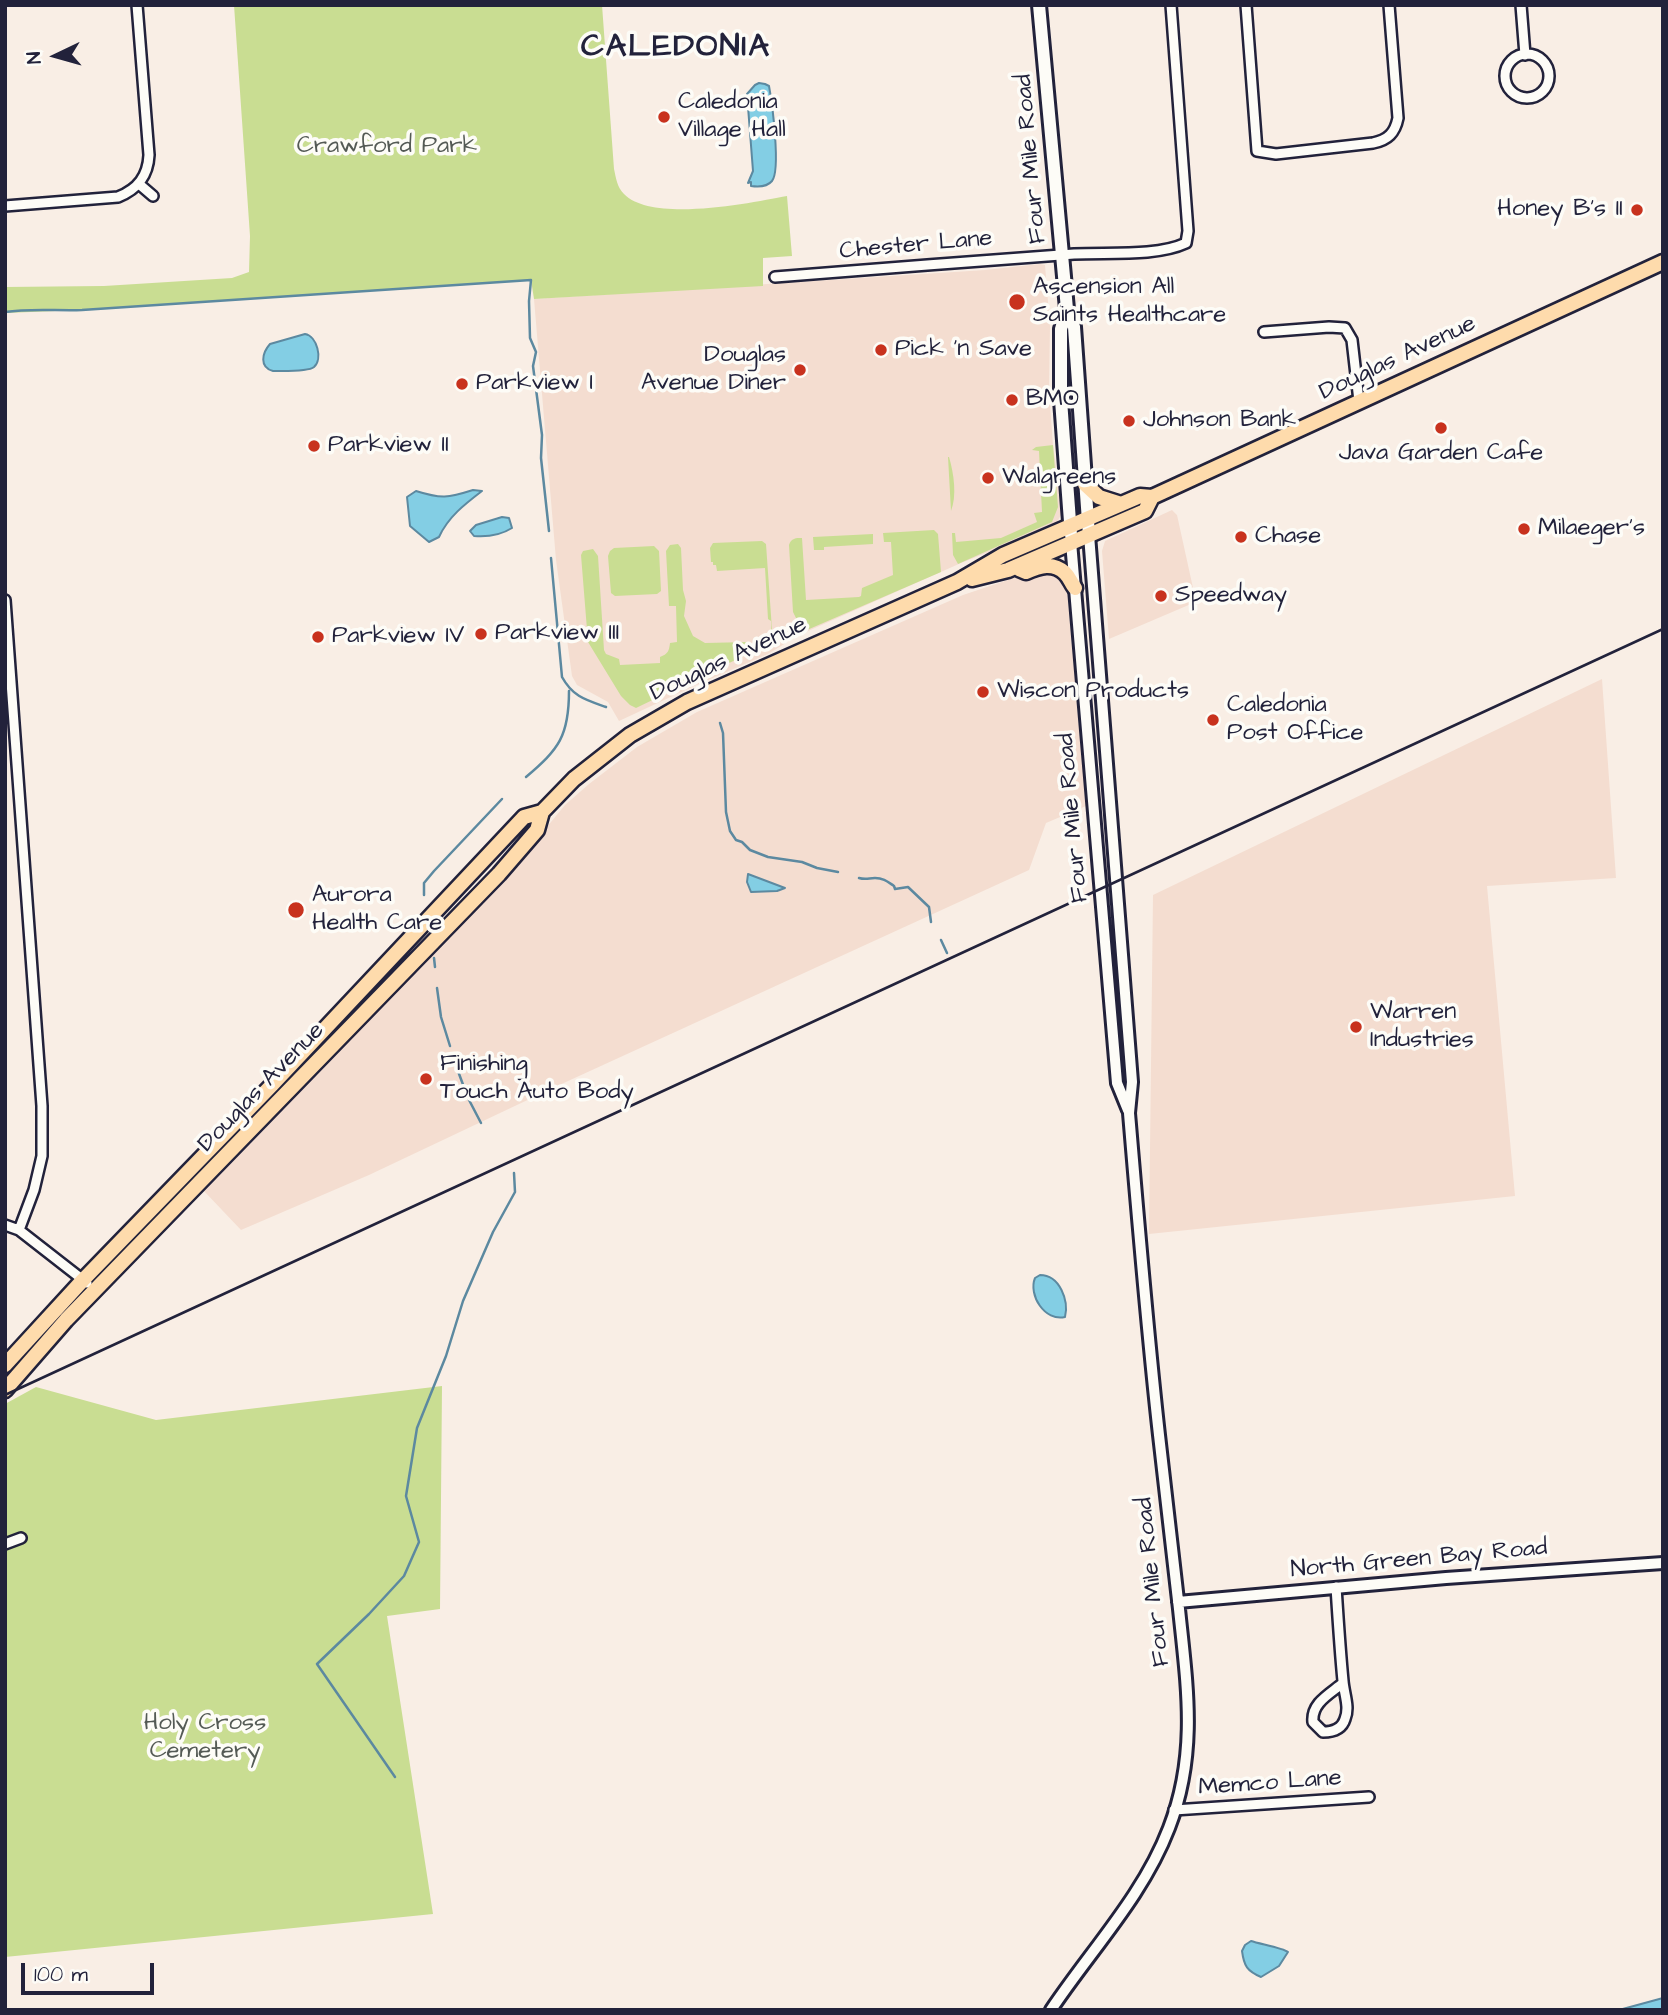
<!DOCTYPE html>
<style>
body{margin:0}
#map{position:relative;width:1668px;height:2015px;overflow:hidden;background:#f9eee5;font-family:"Architects Daughter",sans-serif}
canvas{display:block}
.frame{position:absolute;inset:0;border:7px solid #22223b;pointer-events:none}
.north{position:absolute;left:21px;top:21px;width:70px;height:70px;-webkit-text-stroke:5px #fdfcf7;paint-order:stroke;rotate:265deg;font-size:19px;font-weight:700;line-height:28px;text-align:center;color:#22223b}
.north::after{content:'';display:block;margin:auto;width:24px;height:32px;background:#22223b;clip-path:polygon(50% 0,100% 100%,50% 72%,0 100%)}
.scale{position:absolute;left:21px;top:1963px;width:133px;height:32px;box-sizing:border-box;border:4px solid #22223b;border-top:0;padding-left:9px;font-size:21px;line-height:24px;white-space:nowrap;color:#22223b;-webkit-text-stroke:5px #fdfcf7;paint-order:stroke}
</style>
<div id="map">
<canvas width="1668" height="2015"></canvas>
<div class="frame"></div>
<div class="north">N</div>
<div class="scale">100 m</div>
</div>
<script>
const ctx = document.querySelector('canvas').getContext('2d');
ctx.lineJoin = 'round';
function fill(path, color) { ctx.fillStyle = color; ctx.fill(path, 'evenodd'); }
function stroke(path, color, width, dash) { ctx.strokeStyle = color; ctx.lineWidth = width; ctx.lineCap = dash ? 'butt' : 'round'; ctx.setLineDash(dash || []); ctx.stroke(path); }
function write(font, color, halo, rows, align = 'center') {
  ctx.font = font + ' "Architects Daughter",sans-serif'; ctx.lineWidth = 7; ctx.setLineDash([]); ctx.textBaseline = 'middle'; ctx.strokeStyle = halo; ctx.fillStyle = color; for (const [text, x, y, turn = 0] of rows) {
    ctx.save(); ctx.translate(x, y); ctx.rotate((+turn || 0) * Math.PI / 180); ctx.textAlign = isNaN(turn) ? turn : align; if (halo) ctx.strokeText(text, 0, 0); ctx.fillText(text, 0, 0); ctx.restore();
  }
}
const built = new Path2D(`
 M1040 264 1045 265 1050 326 1049 391 1053 445 1062 507 1061 515 1057 522 1051 527 961 563 799 635 768 654 692 687 619 721 608 702 577 685 572 676 556 560 534 299 985 270Z
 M1172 510 1177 515 1195 597 1191 604 1109 639 1102 551 1105 541Z
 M1041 569 1057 571 1067 589 1086 806 1046 823 1029 870 555 1087 369 1175 241 1230 203 1190 518 862 565 805 589 784 637 747 697 712 963 595Z
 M1602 679 1616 878 1487 886 1515 1196 1149 1234 1153 895Z`);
const green = new Path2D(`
 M234 5H602L614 169C616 178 617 187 624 194 652 223 750 203 787 196L792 256 763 258V286L534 299 531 280 82 310 5 313V287L104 286 232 278 249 272 250 236Z
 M1053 445 1058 507 1052 522 958 564 953 555 952 533H955L956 542 1001 538 1037 522 1034 513 1042 512 1039 451 1032 450 1036 447Z
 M948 457H949C954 474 957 496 951 511Z
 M934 530 938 534 941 572 807 630 798 622 793 612 789 545C791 538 796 538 802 538L806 600 859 597 861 596 862 588 893 575 891 542H884L883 533Z
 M873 534V544L824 547V550H814L813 537Z
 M762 541 766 544 773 644 758 652 756 648C770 643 772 634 771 621L768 619 765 568 717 571 716 565H713V562H711L710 548 713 543Z
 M678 544 681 548 683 590 686 601 684 616 693 636 705 643 749 642 754 651 636 708 630 705 621 696 588 642 581 555 583 551 593 549 598 556 604 650 606 654 619 659 620 665 660 663V657C668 654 669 651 670 643L677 642 676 606H669L666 551 670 545Z
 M654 546 659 551 661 591 657 594 615 596 611 593 608 556 610 551 614 548Z
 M442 1386 440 1609 387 1616 433 1914 5 1957V1404L36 1387 156 1420Z`);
const water = new Path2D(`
 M759 83 765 84 769 86C772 102 781 170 772 181 767 187 758 187 751 186V182L748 183 753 171 747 94 755 85Z
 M305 334C317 336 323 359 314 367 308 372 282 371 273 371 259 367 262 353 270 344Z
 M473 490 482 491C465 504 448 517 439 537L429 542 410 526 407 497 416 491C441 499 448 498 473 490Z
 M502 517 509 518 512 528C501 535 487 537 474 536L470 531 476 525Z
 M748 874 785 888 777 891 751 892 747 882Z
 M1040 1275C1060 1275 1069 1301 1065 1317 1045 1322 1028 1295 1035 1278Z
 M1251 1941C1260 1944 1283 1948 1288 1952L1279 1966 1261 1977C1247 1971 1244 1966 1242 1951L1245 1945Z
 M1663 1998V2010H1619Z`);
const stream = new Path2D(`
 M5 312C31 308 57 311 82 310L531 280 529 301 530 338 536 352 533 366 542 435 541 458 549 531
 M551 558 562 677C573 697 586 700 606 707
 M720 723 723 733 726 812 730 831 736 840 742 842 750 850 768 857 802 862 817 868 838 872
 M526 777C559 749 569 736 569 691
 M859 878C866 880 869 878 875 878 884 878 888 882 894 886L895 889 908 887 929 907 931 922
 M424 895V883L434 871 502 799
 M941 940 947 953
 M434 958 435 967
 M437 988 441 1017 450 1046
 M452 1055 468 1098 481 1123
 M395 1777 317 1664 369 1614 404 1576 419 1542 406 1496 417 1428 446 1356 463 1301 493 1232 515 1192 514 1173`);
const minor = new Path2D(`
 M1246 5 1257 151 1276 154 1373 143C1388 140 1395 133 1398 118L1389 5
 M1521 5 1525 55
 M1505 76a22 22 0 1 1 44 0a22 22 0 1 1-44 0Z
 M139 184 153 196
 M5 206 118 197C138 189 148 176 149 155L137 5
 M775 277C875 269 974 261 1074 254 1107 252 1156 257 1186 243L1188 231 1171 5
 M1264 332 1329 327 1345 328 1352 340 1359 401
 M5 600 42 1106V1156L34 1190 19 1230
 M5 1225 19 1230 87 1283
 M5 1544 21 1538
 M1336 1587C1338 1618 1340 1650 1343 1681 1344 1694 1350 1707 1345 1719 1342 1729 1333 1732 1323 1732L1313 1722C1311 1703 1330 1694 1343 1683
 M1174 1810 1369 1797`);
const tertiary = new Path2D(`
 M1071 542 1117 1083 1128 1110
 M1178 1602 1446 1578 1663 1563
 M1051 2010C1091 1950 1143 1896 1169 1828 1198 1753 1187 1686 1179 1609 1172 1551 1166 1493 1159 1435 1147 1328 1138 1220 1129 1113L1132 1082 1089 535`);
const secondary = new Path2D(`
 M1039 5 1067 309 1074 327 1089 535
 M1067 309 1061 329V400L1071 535`);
const primary = new Path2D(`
 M1085 484 1099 497 1121 504
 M1019 569 1026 572C1040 566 1053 562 1065 573 1070 578 1071 583 1075 588
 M972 579 1008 570 1145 511 1152 497
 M5 1365 83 1280 272 1085 524 817 542 812 574 779 630 735 687 702 957 582 1003 555 1140 496 1152 497 1663 262
 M5 1390 66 1320 499 874 537 830 542 812`);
const rail = new Path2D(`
 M5 1395 1663 629`);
const markers = [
 [664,117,7,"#c8321e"],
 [1637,210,7,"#c8321e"],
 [1017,302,9,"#c8321e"],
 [881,350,7,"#c8321e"],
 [800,370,7,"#c8321e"],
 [462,384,7,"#c8321e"],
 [1012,400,7,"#c8321e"],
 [1129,421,7,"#c8321e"],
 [1441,428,7,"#c8321e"],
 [314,446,7,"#c8321e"],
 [988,478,7,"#c8321e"],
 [1524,529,7,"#c8321e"],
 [1241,537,7,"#c8321e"],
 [1161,596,7,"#c8321e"],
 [481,634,7,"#c8321e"],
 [318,637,7,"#c8321e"],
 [983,692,7,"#c8321e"],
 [1213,720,7,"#c8321e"],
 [296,910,9,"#c8321e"],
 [1356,1027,7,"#c8321e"],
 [426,1079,7,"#c8321e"]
];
const poiNames = [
 ["Caledonia",678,103],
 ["Village Hall",678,131],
 ["Honey B's II",1623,210,"right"],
 ["Ascension All",1033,288],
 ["Saints Healthcare",1033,316],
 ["Pick 'n Save",895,350],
 ["Douglas",786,356,"right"],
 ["Avenue Diner",786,384,"right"],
 ["Parkview I",476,384],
 ["BMO",1026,400],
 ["Johnson Bank",1143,421],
 ["Parkview II",328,446],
 ["Java Garden Cafe",1441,454,"center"],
 ["Walgreens",1002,478],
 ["Milaeger's",1538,529],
 ["Chase",1255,537],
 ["Speedway",1175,596],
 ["Parkview III",495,634],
 ["Parkview IV",332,637],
 ["Wiscon Products",997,692],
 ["Caledonia",1227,706],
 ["Post Office",1227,734],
 ["Aurora",312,896],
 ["Health Care",312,924],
 ["Warren",1370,1013],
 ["Industries",1370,1041],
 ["Finishing",440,1065],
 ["Touch Auto Body",440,1093]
];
const parkNames = [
 ["Crawford Park",387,147],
 ["Holy Cross",205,1724],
 ["Cemetery",205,1752]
];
const streetNames = [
 ["Four Mile Road",1032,159,-95],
 ["Chester Lane",916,246,-5],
 ["Douglas Avenue",1398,359,-25],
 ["Douglas Avenue",729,660,-25],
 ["Four Mile Road",1074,818,-95],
 ["Douglas Avenue",262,1088,-46],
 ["North Green Bay Road",1419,1560,-5],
 ["Four Mile Road",1154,1582,-96],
 ["Memco Lane",1270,1784,-4]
];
const districtNames = [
 ["CALEDONIA",676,48]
];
fill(built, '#f4ddd0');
fill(green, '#c9dd92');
fill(water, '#83cee4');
stroke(water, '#5c89a0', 2);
stroke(stream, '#5c89a0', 2.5);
stroke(minor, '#22223b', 14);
stroke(tertiary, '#22223b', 16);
stroke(secondary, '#22223b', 18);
stroke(primary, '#22223b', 19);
stroke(minor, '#fdfcf7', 9);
stroke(tertiary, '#fdfcf7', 10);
stroke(secondary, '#fdfcf7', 12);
stroke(primary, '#fedbac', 14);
stroke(rail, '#22223b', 2.5);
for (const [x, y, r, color] of markers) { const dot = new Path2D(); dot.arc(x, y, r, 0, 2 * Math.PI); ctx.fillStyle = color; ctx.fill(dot); stroke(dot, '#fdfcf7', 2.5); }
write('24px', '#22223b', '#fdfcf7', poiNames, 'left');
write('24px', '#545a55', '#fdfcf7', parkNames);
write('24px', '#22223b', '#fdfcf7', streetNames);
ctx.letterSpacing = '2px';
write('bold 32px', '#22223b', '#fdfcf7', districtNames);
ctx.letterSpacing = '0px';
</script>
